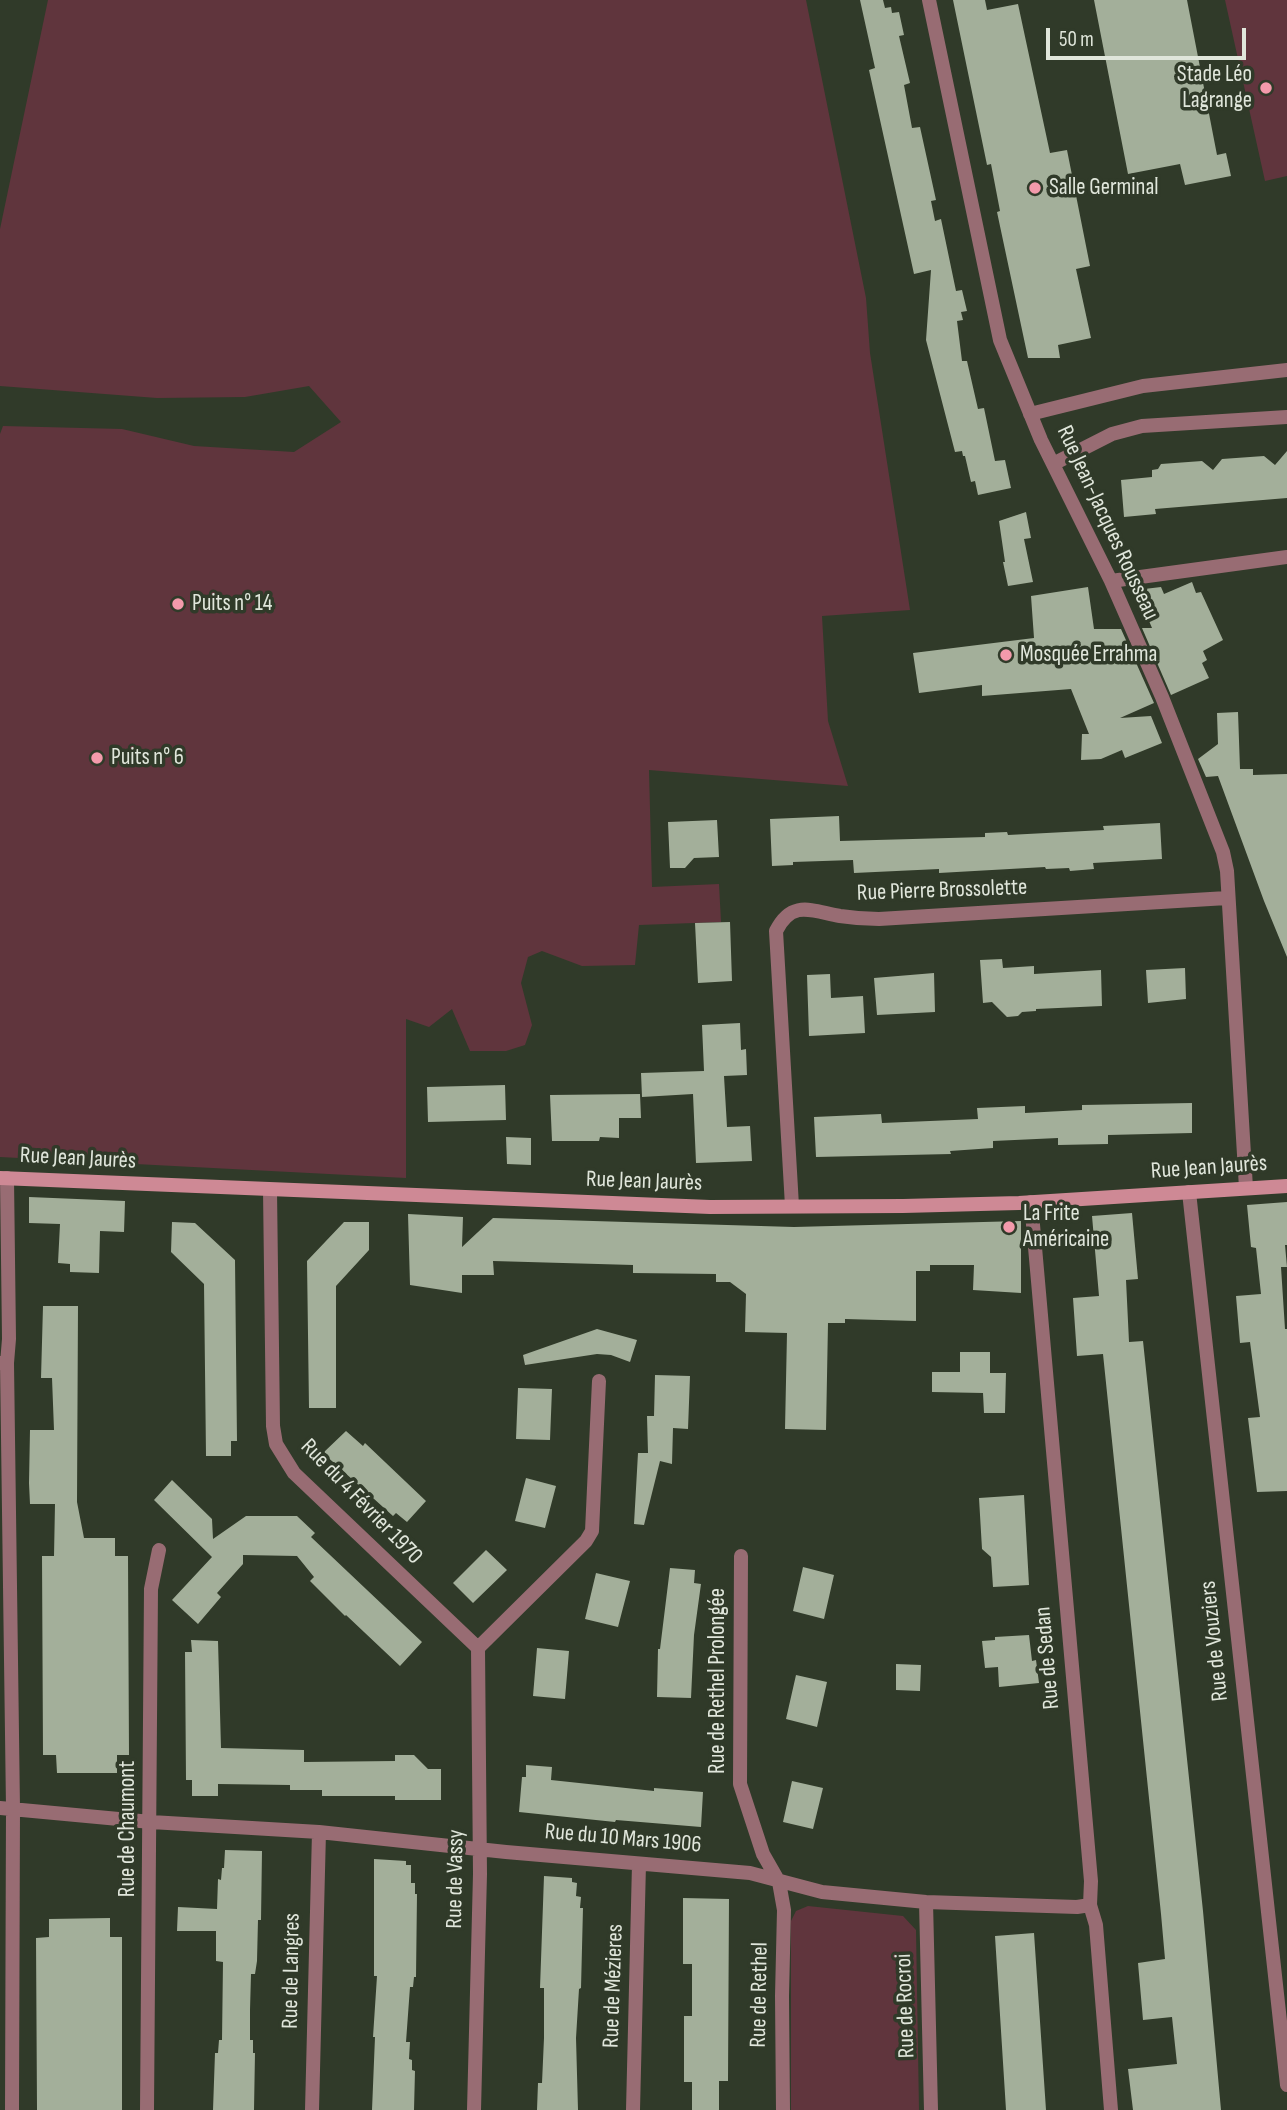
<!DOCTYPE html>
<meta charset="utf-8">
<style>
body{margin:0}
#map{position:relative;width:1287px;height:2110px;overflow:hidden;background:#303a29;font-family:"Sofia Sans Condensed",sans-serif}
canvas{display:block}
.scale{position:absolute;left:1046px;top:28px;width:200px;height:32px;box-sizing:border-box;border:4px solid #e0e6db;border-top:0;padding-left:9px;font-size:21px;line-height:24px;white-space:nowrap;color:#e0e6db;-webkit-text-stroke:5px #303a29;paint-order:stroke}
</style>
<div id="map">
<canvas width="1287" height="2110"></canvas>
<div class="scale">50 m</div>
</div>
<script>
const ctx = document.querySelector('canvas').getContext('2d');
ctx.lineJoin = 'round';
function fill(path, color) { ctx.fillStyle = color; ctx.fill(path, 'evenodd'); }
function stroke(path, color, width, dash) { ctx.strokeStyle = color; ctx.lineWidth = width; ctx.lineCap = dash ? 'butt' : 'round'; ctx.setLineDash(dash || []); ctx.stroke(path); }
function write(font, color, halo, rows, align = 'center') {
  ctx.font = font + ' "Sofia Sans Condensed",sans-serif'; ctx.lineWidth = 7; ctx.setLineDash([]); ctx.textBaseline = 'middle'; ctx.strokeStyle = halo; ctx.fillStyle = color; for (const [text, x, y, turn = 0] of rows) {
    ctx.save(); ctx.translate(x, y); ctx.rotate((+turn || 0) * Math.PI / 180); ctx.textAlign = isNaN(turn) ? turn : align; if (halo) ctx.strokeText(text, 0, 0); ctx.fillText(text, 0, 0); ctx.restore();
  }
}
const green = new Path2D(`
 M48 0H806L866 298 870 353 910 610 822 616 828 721 848 786 649 770 652 887 719 884 721 922 639 925 635 965 582 966 542 951 528 957 521 983 532 1025 525 1045 506 1051H470L452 1009 429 1027 406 1019V1178L0 1157V434L3 426 122 429 194 446 294 452 341 422 309 386 245 397 157 398 0 386V229Z
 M1225 0H1287V176L1265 181Z
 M808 1906 903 1916 916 1930 919 2110H791V1921L796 1911Z`);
const building = new Path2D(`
 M860 0H883L885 8 891 7 892 13 899 12 904 35 899 36 910 83 904 85 912 128 920 127 936 200 931 201 935 221 941 219 956 291 962 290 967 311 961 312 963 320 957 321 962 361H967L978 409 984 408 995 461 1005 460 1011 488 978 495 975 481 971 482 965 456H963L962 451 955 452 926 340 931 270 914 274 869 70 875 68Z
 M953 0H985L987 10 1018 4 1050 153 1067 150 1090 266 1076 269 1091 338 1058 345 1060 358H1028L997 212 1000 211 991 164 987 165Z
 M1094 0H1187L1217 155 1226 153 1231 176 1185 185 1180 164 1128 174Z
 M1287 451V498L1155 509 1156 514 1124 517 1121 480 1152 477V470L1158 469 1161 464 1202 461 1213 470 1222 459 1264 456 1275 465Z
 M1026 512 1031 538 1024 539 1033 582 1008 586 1003 562H1005L999 521Z
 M1192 582 1196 593 1201 592 1223 640 1203 651 1207 660 1202 663 1209 678 1171 695 1142 628H1152L1136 590 1161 587 1164 594Z
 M1088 587 1094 629H1121L1154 703 1120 718 1151 716 1162 743 1125 758 1122 750 1101 759 1081 760 1082 734H1089L1071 689 982 696V685L919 693 913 653 1034 638 1031 596Z
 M1238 712 1240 769H1253V775L1287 774V957L1264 901 1218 776 1206 777 1198 759 1218 744 1217 713Z
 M839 816 840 841 985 837V833L1007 832 1008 835 1104 830 1103 826 1160 823 1162 859 1093 863 1094 869 1070 871 1069 868 1046 869 1045 867 939 873V869L854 873 853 860 793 862V865L772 866 770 819Z
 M717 820 719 857 694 858 685 868H670L668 822Z
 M730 922 732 981 698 983 695 923Z
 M1002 959 1003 968 1034 966V974L1101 970 1102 1006 1036 1009V1011L1022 1012 1018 1016 1007 1017 992 1002 983 1003 980 960Z
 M1185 968 1186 999 1148 1003 1146 970Z
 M934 973 935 1012 877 1015 874 978Z
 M830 974 831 998 863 996 865 1033 809 1036 807 975Z
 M740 1023 741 1050 746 1049 747 1075 724 1076 727 1127 750 1126 752 1161 696 1163 693 1094 642 1097 641 1073 704 1071 702 1025Z
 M505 1085 506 1120 428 1122 427 1087Z
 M640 1094 641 1118H619V1138L600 1137 599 1141H552L550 1095Z
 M1192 1103V1133L1108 1135V1144L1058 1145V1138L993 1141V1148L950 1151 951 1154 816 1157 814 1117 881 1114 882 1123 978 1119 977 1108 1025 1106V1113L1082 1110V1105Z
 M506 1137 531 1138V1165L507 1164Z
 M29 1197 125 1201 124 1232 100 1231 99 1273 70 1272V1264L58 1263 60 1224 29 1223Z
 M1287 1202V1245H1285L1287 1267H1281L1285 1329H1287V1491L1257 1492 1248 1418 1260 1417 1250 1342 1240 1343 1236 1296 1261 1294 1256 1248 1251 1247 1247 1205Z
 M1132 1213 1138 1279 1126 1280 1129 1342 1143 1341 1203 1911 1221 2110H1133L1128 2069 1177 2064 1172 2017 1143 2020 1138 1963 1165 1959 1161 1914 1103 1354 1077 1356 1073 1298 1099 1296 1092 1216Z
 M408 1214 463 1217 462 1247 493 1218 794 1227 1021 1221V1293L973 1290 974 1265H930V1271H916V1321L845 1319V1323H828L826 1430 785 1429 787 1333 745 1332 746 1294 730 1282H716V1274L633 1273V1265L493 1261 494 1275H462V1293L410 1285Z
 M172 1222 195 1223 235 1260 237 1441H231V1456H206L204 1284 171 1252Z
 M344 1222H369V1250L336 1286V1408H309L307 1261Z
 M43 1306H78L77 1502 84 1538H115V1556H128L129 1755H117V1773H57L56 1755H43L42 1556H54L55 1504H30L29 1483 30 1430H54L52 1378H41Z
 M597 1329 637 1340 630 1362 611 1355 597 1354 525 1365 523 1355Z
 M960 1352H990V1373H1006L1005 1413H984L983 1393 932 1392V1372H960Z
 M655 1375 690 1376 688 1429 673 1428 672 1464 660 1461 644 1525 634 1524 638 1453H648L647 1416H654Z
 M518 1388 552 1389 550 1440 516 1439Z
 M346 1431 363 1446 365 1443 426 1501 407 1522 396 1513 393 1516 323 1453Z
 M526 1478 556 1486 545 1528 515 1521Z
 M172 1480 212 1519 213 1539 246 1516H297L315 1533 311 1537 422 1642 400 1666 346 1615 345 1616 310 1581 314 1577 297 1556 243 1555V1564L217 1593 221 1597 198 1624 172 1600 212 1557 154 1500Z
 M1024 1495 1029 1585 993 1587 991 1557 982 1549 979 1498Z
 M486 1550 507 1570 473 1603 453 1583Z
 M803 1567 834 1575 824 1619 793 1611Z
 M670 1568 695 1570 694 1583 701 1584 694 1635 691 1698 657 1697 658 1649H660Z
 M596 1573 630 1581 618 1627 585 1619Z
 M1029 1635 1032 1661 1036 1660 1039 1683 999 1687 998 1667 985 1668 982 1641 995 1640V1637Z
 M191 1640 218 1641 221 1748 304 1750V1762L395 1761V1755H414L428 1769H441V1800H395V1796H322V1790H290V1785L218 1784V1796H192V1780H186L185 1652H192Z
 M537 1648 569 1651 565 1699 533 1696Z
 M896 1664 921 1665 920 1691 896 1690Z
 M796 1675 827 1682 817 1727 786 1719Z
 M526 1765 552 1767 551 1780 654 1791V1788L703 1792 701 1827 616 1820 615 1822 519 1812 522 1777H526Z
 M792 1781 823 1788 813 1829 783 1822Z
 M225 1850 262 1851 261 1920H258L257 1961 255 1974H251L250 2010V2040H253V2053H255L254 2110H213L215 2053H218L219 2040H222L223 1962 216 1961V1931H177L178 1907 217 1909 218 1879 221 1880 222 1868H224Z
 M374 1859 406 1861V1865H411V1883H415V1894H417L416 1977H414L413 1987H410L406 2042H410L409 2059 412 2060V2070L415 2071 414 2110H372L375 2037H373L377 1976H374Z
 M544 1876 572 1878V1882L577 1883 576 1896 581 1897 580 1908H583L581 1988 579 1989 576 2038 578 2110H537L538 2083H542L544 2038V1988H540Z
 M683 1898 729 1899 728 2081H719V2110H692V2082H684V2016H692V1964H683Z
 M110 1918V1937H122V2110H37L36 1938 49 1937V1919Z
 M1034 1933 1046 2110H1006L995 1936Z`);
const street = new Path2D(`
 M929 0 1000 340 1041 440 1111 581 1162 697 1223 852 1227 871 1246 1188
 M1030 414 1143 386 1287 370
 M1053 464 1112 434 1142 426 1287 417
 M1111 581 1287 557
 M270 1190 273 1426 276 1444 294 1473 478 1648
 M1189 1192 1287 2085
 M1031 1202 1091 1881 1090 1905 1096 1925 1111 2110
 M792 1206 776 931C792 899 812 911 840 916 853 918 866 919 879 919L1227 898
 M0 1363H7L9 1339 7 1178
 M7 1363 13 1808 12 2110
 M741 1556 740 1784 763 1854 779 1882 784 1910 782 1996 783 2110
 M478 1648 586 1541 592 1531 599 1381
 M0 1808 151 1822 319 1832 506 1852 750 1873 822 1892 926 1902 1077 1907 1090 1905
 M926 1902 931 2110
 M147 2110 151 1589 159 1550
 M312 2110 319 1832
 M474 2110 480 1874 478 1648
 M633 2110 639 1864`);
const secondary = new Path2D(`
 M0 1178 710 1207 903 1206 1019 1203 1287 1186`);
const markers = [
 [1266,88,7,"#f39aab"],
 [1035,188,7,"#f39aab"],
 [178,604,7,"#f39aab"],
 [1006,655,7,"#f39aab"],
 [97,758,7,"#f39aab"],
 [1009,1227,7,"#f39aab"]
];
const poiNames = [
 ["Stade Léo",1252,75,"right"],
 ["Lagrange",1252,101,"right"],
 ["Salle Germinal",1049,188],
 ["Puits n° 14",192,604],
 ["Mosquée Errahma",1020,655],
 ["Puits n° 6",111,758],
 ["La Frite",1023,1214],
 ["Américaine",1023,1240]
];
const streetNames = [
 ["Rue Jean-Jacques Rousseau",1107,523,65],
 ["Rue Pierre Brossolette",942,891,-2],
 ["Rue Jean Jaurès",78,1159,3],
 ["Rue Jean Jaurès",1209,1168,-4],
 ["Rue Jean Jaurès",644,1182,2],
 ["Rue du 4 Février 1970",361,1502,46],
 ["Rue de Vouziers",1215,1641,-96],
 ["Rue de Sedan",1048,1658,-95],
 ["Rue de Rethel Prolongée",718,1681,-90],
 ["Rue de Chaumont",128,1829,-90],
 ["Rue du 10 Mars 1906",623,1839,5],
 ["Rue de Vassy",456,1879,-89],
 ["Rue de Langres",292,1971,-89],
 ["Rue de Mézieres",614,1986,-88],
 ["Rue de Rethel",760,1995,-89],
 ["Rue de Rocroi",906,2006,-92]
];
fill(green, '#60353d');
fill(building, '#a3af9a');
stroke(street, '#986c73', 14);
stroke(secondary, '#ce8995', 14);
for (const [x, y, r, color] of markers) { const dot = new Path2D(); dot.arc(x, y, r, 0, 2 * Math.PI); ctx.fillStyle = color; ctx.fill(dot); stroke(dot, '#303a29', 2.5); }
write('23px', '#e0e6db', '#303a29', poiNames, 'left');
write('23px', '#e0e6db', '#303a29', streetNames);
</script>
